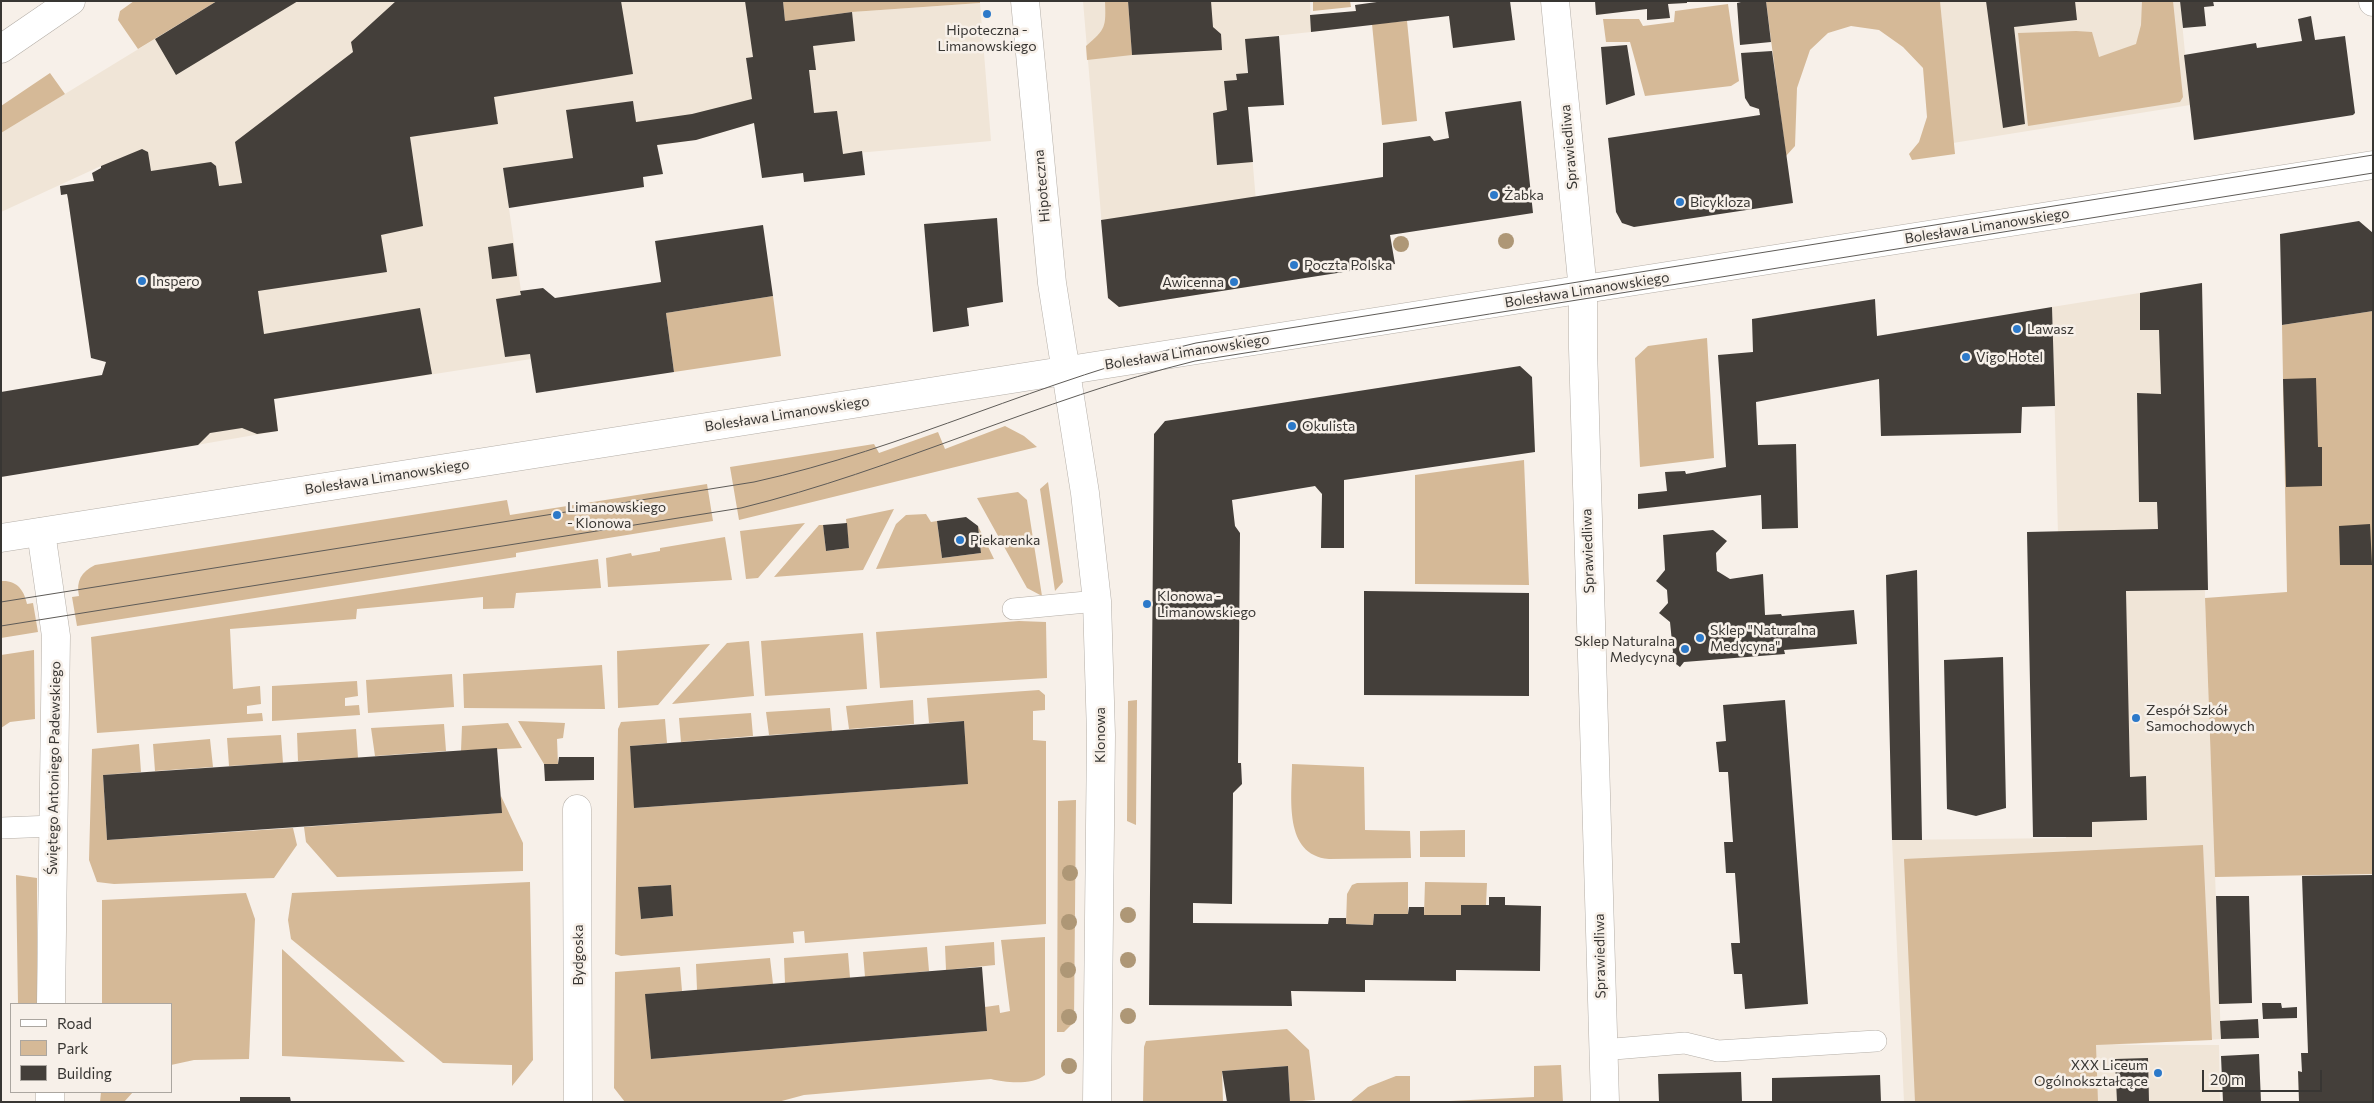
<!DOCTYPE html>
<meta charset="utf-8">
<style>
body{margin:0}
#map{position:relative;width:2374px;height:1103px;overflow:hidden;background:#f7f0e9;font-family:Commissioner,sans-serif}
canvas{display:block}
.frame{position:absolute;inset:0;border:2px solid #383633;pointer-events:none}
.legend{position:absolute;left:10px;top:1003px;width:162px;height:90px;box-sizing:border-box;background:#f7f0e9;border:1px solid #aba6a0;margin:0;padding:6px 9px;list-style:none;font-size:15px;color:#383633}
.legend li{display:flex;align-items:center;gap:10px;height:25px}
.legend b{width:25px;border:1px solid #aba6a0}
.scale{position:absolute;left:2202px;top:1070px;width:120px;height:22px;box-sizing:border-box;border:2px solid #383633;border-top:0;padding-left:6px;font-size:15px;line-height:18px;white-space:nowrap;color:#383633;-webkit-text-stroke:4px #f7f0e9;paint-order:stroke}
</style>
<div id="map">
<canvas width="2374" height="1103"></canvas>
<div class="frame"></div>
<ul class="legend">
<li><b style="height:6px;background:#fff"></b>Road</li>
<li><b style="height:14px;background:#d5b997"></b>Park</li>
<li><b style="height:14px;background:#443f3a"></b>Building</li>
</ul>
<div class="scale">20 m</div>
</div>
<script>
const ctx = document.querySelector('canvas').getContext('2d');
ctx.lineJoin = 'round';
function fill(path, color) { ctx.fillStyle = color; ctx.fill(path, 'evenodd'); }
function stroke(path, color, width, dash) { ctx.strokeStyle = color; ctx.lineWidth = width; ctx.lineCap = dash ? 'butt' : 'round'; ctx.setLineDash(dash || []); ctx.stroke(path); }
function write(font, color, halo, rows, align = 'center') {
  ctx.font = font + ' Commissioner,sans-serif'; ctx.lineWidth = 5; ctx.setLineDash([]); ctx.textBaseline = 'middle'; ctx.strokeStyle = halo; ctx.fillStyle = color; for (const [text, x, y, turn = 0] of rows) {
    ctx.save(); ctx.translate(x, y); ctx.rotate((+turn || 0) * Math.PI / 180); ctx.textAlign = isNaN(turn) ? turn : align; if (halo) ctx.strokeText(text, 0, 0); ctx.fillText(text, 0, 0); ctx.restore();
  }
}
const built = new Path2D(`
 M217 1H783L785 20 852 12 980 3 991 141 801 158 754 123 696 140 503 168 531 359 274 399 270 374 278 431 144 454 101 166 1 212V133Z
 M1083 1H1310L1311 32 1246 39 1248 107 1263 284 1119 307 1108 298Z
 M1940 1H2180L2190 105 1953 143Z
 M2202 283 2205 598 2221 1039 2113 1045H2219L2220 1102H1904L1892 840 2066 838 2052 307Z`);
const green = new Path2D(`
 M134 1H217L138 49 118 20 120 11Z
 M783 1H980V3L852 12 785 21Z
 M1105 1H1128L1132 55 1087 60 1086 46C1106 29 1106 27 1105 1Z
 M1313 1H1350L1351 7 1313 11Z
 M1766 1H1940L1955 154 1912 160 1909 154 1919 142 1927 117 1923 68 1903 47 1879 30 1851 26 1828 33 1810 50 1797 88 1795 146 1786 156Z
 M2142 1H2173L2183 97 2180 102 2028 126 2018 33 2076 31 2092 32 2099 57 2136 44 2141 25Z
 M1728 4 1739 81 1731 86 1645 96 1630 42H1606L1603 19H1639L1643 26 1674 22 1675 11Z
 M1407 21 1417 121 1382 125 1372 24Z
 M50 73 65 94 1 133V106Z
 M773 296 781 356 674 372 666 313Z
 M2373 311V874L2215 877 2205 598 2287 592 2282 325Z
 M1707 338 1714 458 1640 467 1635 358 1648 346Z
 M1005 426 1024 436 1037 447 739 520 730 467 874 444 879 453 938 432 945 449Z
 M1524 460 1529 585 1415 584V475Z
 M1048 482 1063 582 1055 591 1040 489Z
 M707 484 713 521 516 553V557L77 626 72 597 79 596C76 581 81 572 95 565L507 500 510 515Z
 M1018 492 1027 500 1042 596 1027 588 977 498Z
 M894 509 863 570 774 577 819 525H823L826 551 849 548 846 519Z
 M926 514 931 522 937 521 942 558 981 553 978 526 994 559 876 569 896 524 906 515Z
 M805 523 758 578 746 579 740 531Z
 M725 537 732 580 608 587 606 558 631 553 632 556 660 551V548Z
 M598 559 601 588 516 593 514 608 483 609V597L357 609 356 619 230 629 233 689 260 686 261 704 247 706V714L262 713 263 721 97 733 91 637Z
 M1 581C17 580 24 590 27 604L33 603 38 632 1 638Z
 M1019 621 1046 622 1047 678 880 688 876 632Z
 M863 633 867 689 765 696 761 641Z
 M749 641 754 696 672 704 727 643Z
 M710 644 658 705 618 708 617 651Z
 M34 650 35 719 10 722 1 728V655Z
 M602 665 605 709 464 708 463 674Z
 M452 674 454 707 368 713 366 680Z
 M357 681 358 696 345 698V706L359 705 360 715 272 721V686Z
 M1039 690 1045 695V710L1033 711V740L1046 741V924L805 943 804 931 793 932 794 943 621 956 615 954 618 729 621 722 665 719 667 743 630 746 635 808 967 784 964 721 929 723 927 698ZM670 885 673 916 641 919 639 887Z
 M913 700 914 724 849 729 846 706Z
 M1137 700 1136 825 1127 821 1128 701Z
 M830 708 832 731 769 735 766 712Z
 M751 713 753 736 681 742 679 718Z
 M518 721 565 723 563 738 557 739 558 764H544Z
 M508 723 522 748 461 751 462 726Z
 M444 724 446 751 375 756 371 728Z
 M356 729 358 758 298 761 297 733Z
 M281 735 283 763 229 766 227 738Z
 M210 739 213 767 155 771 153 744Z
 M139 744 141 772 103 775 107 840 293 828 297 845 274 878 114 884 97 882 89 860 92 749Z
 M1292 764 1364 767 1365 830 1410 831 1411 858 1329 859C1283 855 1292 797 1292 764Z
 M501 796 523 843V871L337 877 306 842 304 827 501 813Z
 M1076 800 1074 1022 1064 1032H1057L1058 801Z
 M1465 830V857H1420V831Z
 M2203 845 2212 1040 2096 1045 2098 1102H1915L1904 859Z
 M16 875 37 878V1004H18Z
 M530 882 533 1060 512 1086V1065L443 1063 291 939 288 920 292 893Z
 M1408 882V914H1374L1373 925 1346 924 1347 894 1352 885 1357 883Z
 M1425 882 1487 883 1486 905H1462L1461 915H1424Z
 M246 893 255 919 249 1059 194 1060 171 1065V1004H102V900Z
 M1045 937V1075C1033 1085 1006 1083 991 1079L804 1095 778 1102H625L614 1088 615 972 680 967 682 991 646 994 651 1059 987 1031 985 1007 999 1005 1000 1013 1010 1011 1001 940Z
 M994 942 995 965 946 970 945 946Z
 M927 947 929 971 865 977 863 952Z
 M282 949 405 1062 282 1056Z
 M848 953 850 978 785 983 784 958Z
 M770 958 773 984 697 990 696 964Z
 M1287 1029 1309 1050 1315 1100 1290 1102 1288 1066 1222 1071 1223 1102H1143L1144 1047 1146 1041Z
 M1561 1065 1563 1102H1428L1534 1097V1066Z
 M1396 1076H1410V1102H1350L1368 1087Z
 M101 1092H133L124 1102H100Z`);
const building = new Path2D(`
 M217 1H298L176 75 155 39Z
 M396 1H621L633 74 494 97 498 124 410 137 423 226 381 235 387 272 258 291 264 334 420 308 432 374 274 399 278 431 257 434 242 428 210 433 198 445 1 477V392L102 375 106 362 91 358 68 199 67 194 61 195 60 186 94 181 92 173 101 168V166L142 149 148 152 151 171 211 162 216 166 219 186 242 183 235 142 353 52 351 42Z
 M745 1H783L785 21 852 12 855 41 813 46 816 70H809L814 113 837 111 843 154 862 151 865 175 804 182 803 173 762 178 754 123 696 140 657 145 663 174 643 177 644 187 509 208 503 168 573 158 566 110 633 101 636 122 692 114 752 99 746 58 753 57Z
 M1128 1H1211L1213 27 1221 34 1222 50 1132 55Z
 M1384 1H1510L1515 40 1453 48 1449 16 1311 32 1310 15 1356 11 1355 5Z
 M1595 1H1687V3L1668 4 1670 18 1647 20V9L1596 15Z
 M1745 1H1766L1771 42 1740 45 1737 3Z
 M1986 1H2075L2077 20 2014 27 2025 124 2003 128Z
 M2180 1H2213L2214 6 2204 7 2206 26 2183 28Z
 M2311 16 2315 40 2345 36 2355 113 2353 115 2194 140 2184 55 2256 43 2257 48 2302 41 2298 19Z
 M1279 36 1284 105 1248 107 1253 162 1217 165 1213 113 1227 110 1224 81 1237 80 1236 74 1248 73 1245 39Z
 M1627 45 1635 95 1606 105 1601 47Z
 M1772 51 1793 203 1634 227 1622 223 1616 212 1608 138 1760 115 1759 109 1750 106 1745 98 1741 53Z
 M1521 101 1533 213 1390 235 1395 264 1119 307 1108 298 1101 220 1383 177V143L1430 136 1434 141 1449 138 1445 112Z
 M997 218 1003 302 967 308 969 326 933 332 924 224Z
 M2359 221 2373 233V311L2282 325 2280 234Z
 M763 225 773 296 666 313 674 372 536 393 530 354 505 357 496 299 521 295 520 291 543 288 555 298 661 282 655 241Z
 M513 243 517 276 492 279 488 247Z
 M2202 283 2208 590 2126 591 2130 777 2146 776 2147 820 2092 822V837H2033L2027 532 2158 529 2157 502H2139L2137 393 2161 394 2159 330H2140V293Z
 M1875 299 1877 336 2052 307 2055 406 2022 407 2021 433 1881 436 1879 379 1756 402 1758 445 1796 444 1798 528 1762 529 1761 495 1638 509V494L1667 491 1665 472 1685 471 1686 474 1726 467 1718 355 1753 352 1752 319Z
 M1520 366 1532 377 1535 452 1344 480V548H1321L1322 494 1315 486 1232 500 1235 526 1240 533 1238 763H1241L1242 784 1233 793 1232 904 1193 903V923L1328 924 1329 918H1346V924L1373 925 1374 914H1408L1409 907H1424V915H1461V905H1489V897H1505V905L1541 906 1540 971 1456 970V981L1365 980V992L1291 991 1292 1006 1149 1005 1154 434 1165 421Z
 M2316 378 2318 447H2322V486L2286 487 2283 379Z
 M966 517 978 526 981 553 942 558 937 521Z
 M847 523 849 548 826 551 823 525Z
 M2370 524 2372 565H2340L2339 526Z
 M1713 530 1727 541 1716 553 1717 571 1730 579 1763 574 1765 615 1781 614 1782 616 1854 610 1857 644 1784 650 1785 654 1684 662 1680 667 1668 658 1673 652 1670 622 1659 613 1668 603 1667 590 1656 581 1665 570 1663 535Z
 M1917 570 1922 840H1892L1886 575Z
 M1364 591 1529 593V696L1364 695Z
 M2003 657 2006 808 1976 816 1947 809 1944 660Z
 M1785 700 1808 1004 1745 1009 1742 974H1734L1731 943H1740L1735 873H1726L1724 842H1733L1728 772H1719L1716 742 1726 741 1723 705Z
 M964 721 968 784 634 808 630 746Z
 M497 748 502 813 107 840 103 775Z
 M559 757H594V780L545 781 544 764H558Z
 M2373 875V1102H2299L2298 1071 2302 1072 2301 1053H2308L2302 876Z
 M671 885 673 916 641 919 638 887Z
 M2216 896H2249L2252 1003 2219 1004Z
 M982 967 987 1031 651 1059 645 994Z
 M2262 1003H2281L2282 1008 2297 1007V1018L2263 1019Z
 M2258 1019 2259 1038 2221 1039 2220 1021Z
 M2259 1054 2261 1102H2223L2221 1056Z
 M2148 1058 2149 1102H2117L2115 1059Z
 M1288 1066 1290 1102H1227L1222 1071Z
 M1741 1072 1742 1102H1659L1658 1074Z
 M1880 1075 1881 1102H1772V1078Z
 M240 1097H290L291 1102H240Z`);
const service = new Path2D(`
 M1013 609 1097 601
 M1 828 54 826
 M1602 1050 1685 1043 1718 1051 1876 1041`);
const minor = new Path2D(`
 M1555 1 1583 291V348L1605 1102
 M2373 1V2
 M1 49 71 1
 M41 532 56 636 51 1004
 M577 809 578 1102
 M50 1102V1092`);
const tertiary = new Path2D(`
 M1025 1 1052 283 1085 493 1097 601 1101 735 1097 1102
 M1 538 2373 165`);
const tram = new Path2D(`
 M1 602 754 482C905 449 1045 378 1196 343L2373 155
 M1 626 741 508C896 470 1040 399 1195 361L2373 173`);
const trees = [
 [1506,241],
 [1401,244],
 [1070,873],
 [1128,915],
 [1069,922],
 [1128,960],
 [1068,970],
 [1128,1016],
 [1069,1017],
 [1069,1066]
];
const markers = [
 [987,14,5,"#2c79c9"],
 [1494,195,5,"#2c79c9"],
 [1680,202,5,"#2c79c9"],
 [1294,265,5,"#2c79c9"],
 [142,281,5,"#2c79c9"],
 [1234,282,5,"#2c79c9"],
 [2017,329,5,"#2c79c9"],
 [1966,357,5,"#2c79c9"],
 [1292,426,5,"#2c79c9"],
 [557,515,5,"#2c79c9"],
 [960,540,5,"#2c79c9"],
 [1147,604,5,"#2c79c9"],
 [1700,638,5,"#2c79c9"],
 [1685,649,5,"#2c79c9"],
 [2136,718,5,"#2c79c9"],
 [2158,1073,5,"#2c79c9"]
];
const poiNames = [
 ["Hipoteczna -",987,30,"center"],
 ["Limanowskiego",987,46,"center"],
 ["Żabka",1504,195],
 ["Bicykloza",1690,202],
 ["Poczta Polska",1304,265],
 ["Inspero",152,281],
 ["Awicenna",1224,282,"right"],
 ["Lawasz",2027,329],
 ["Vigo Hotel",1976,357],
 ["Okulista",1302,426],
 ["Limanowskiego",567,507],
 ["- Klonowa",567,523],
 ["Piekarenka",970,540],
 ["Klonowa -",1157,596],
 ["Limanowskiego",1157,612],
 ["Sklep \"Naturalna",1710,630],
 ["Medycyna\"",1710,646],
 ["Sklep Naturalna",1675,641,"right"],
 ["Medycyna",1675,657,"right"],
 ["Zespół Szkół",2146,710],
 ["Samochodowych",2146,726],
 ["XXX Liceum",2148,1065,"right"],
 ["Ogólnokształcące",2148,1081,"right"]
];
const streetNames = [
 ["Sprawiedliwa",1569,147,-95],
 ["Hipoteczna",1042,186,-95],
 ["Bolesława Limanowskiego",1987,226,-9],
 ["Bolesława Limanowskiego",1587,290,-9],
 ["Bolesława Limanowskiego",1187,352,-9],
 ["Bolesława Limanowskiego",787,414,-9],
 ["Bolesława Limanowskiego",387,477,-9],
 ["Sprawiedliwa",1588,551,-92],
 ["Klonowa",1100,735,-90],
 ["Świętego Antoniego Padewskiego",54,768,-89],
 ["Bydgoska",578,955,-90],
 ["Sprawiedliwa",1600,956,-91]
];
fill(built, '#f0e5d7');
fill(green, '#d5b997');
fill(building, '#443f3a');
stroke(service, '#b4aea7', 22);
stroke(minor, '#b4aea7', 29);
stroke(tertiary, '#b4aea7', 29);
stroke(service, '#fff', 21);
stroke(minor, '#fff', 28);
stroke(tertiary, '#fff', 28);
stroke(tram, '#5e5b57', 1);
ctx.fillStyle = '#ae9776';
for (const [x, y] of trees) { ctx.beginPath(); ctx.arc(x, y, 8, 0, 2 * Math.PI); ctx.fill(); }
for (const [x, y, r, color] of markers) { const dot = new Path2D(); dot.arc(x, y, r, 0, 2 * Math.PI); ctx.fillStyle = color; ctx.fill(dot); stroke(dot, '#f7f0e9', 2); }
write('14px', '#383633', '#f7f0e9', poiNames, 'left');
write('14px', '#383633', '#f7f0e9', streetNames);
</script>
